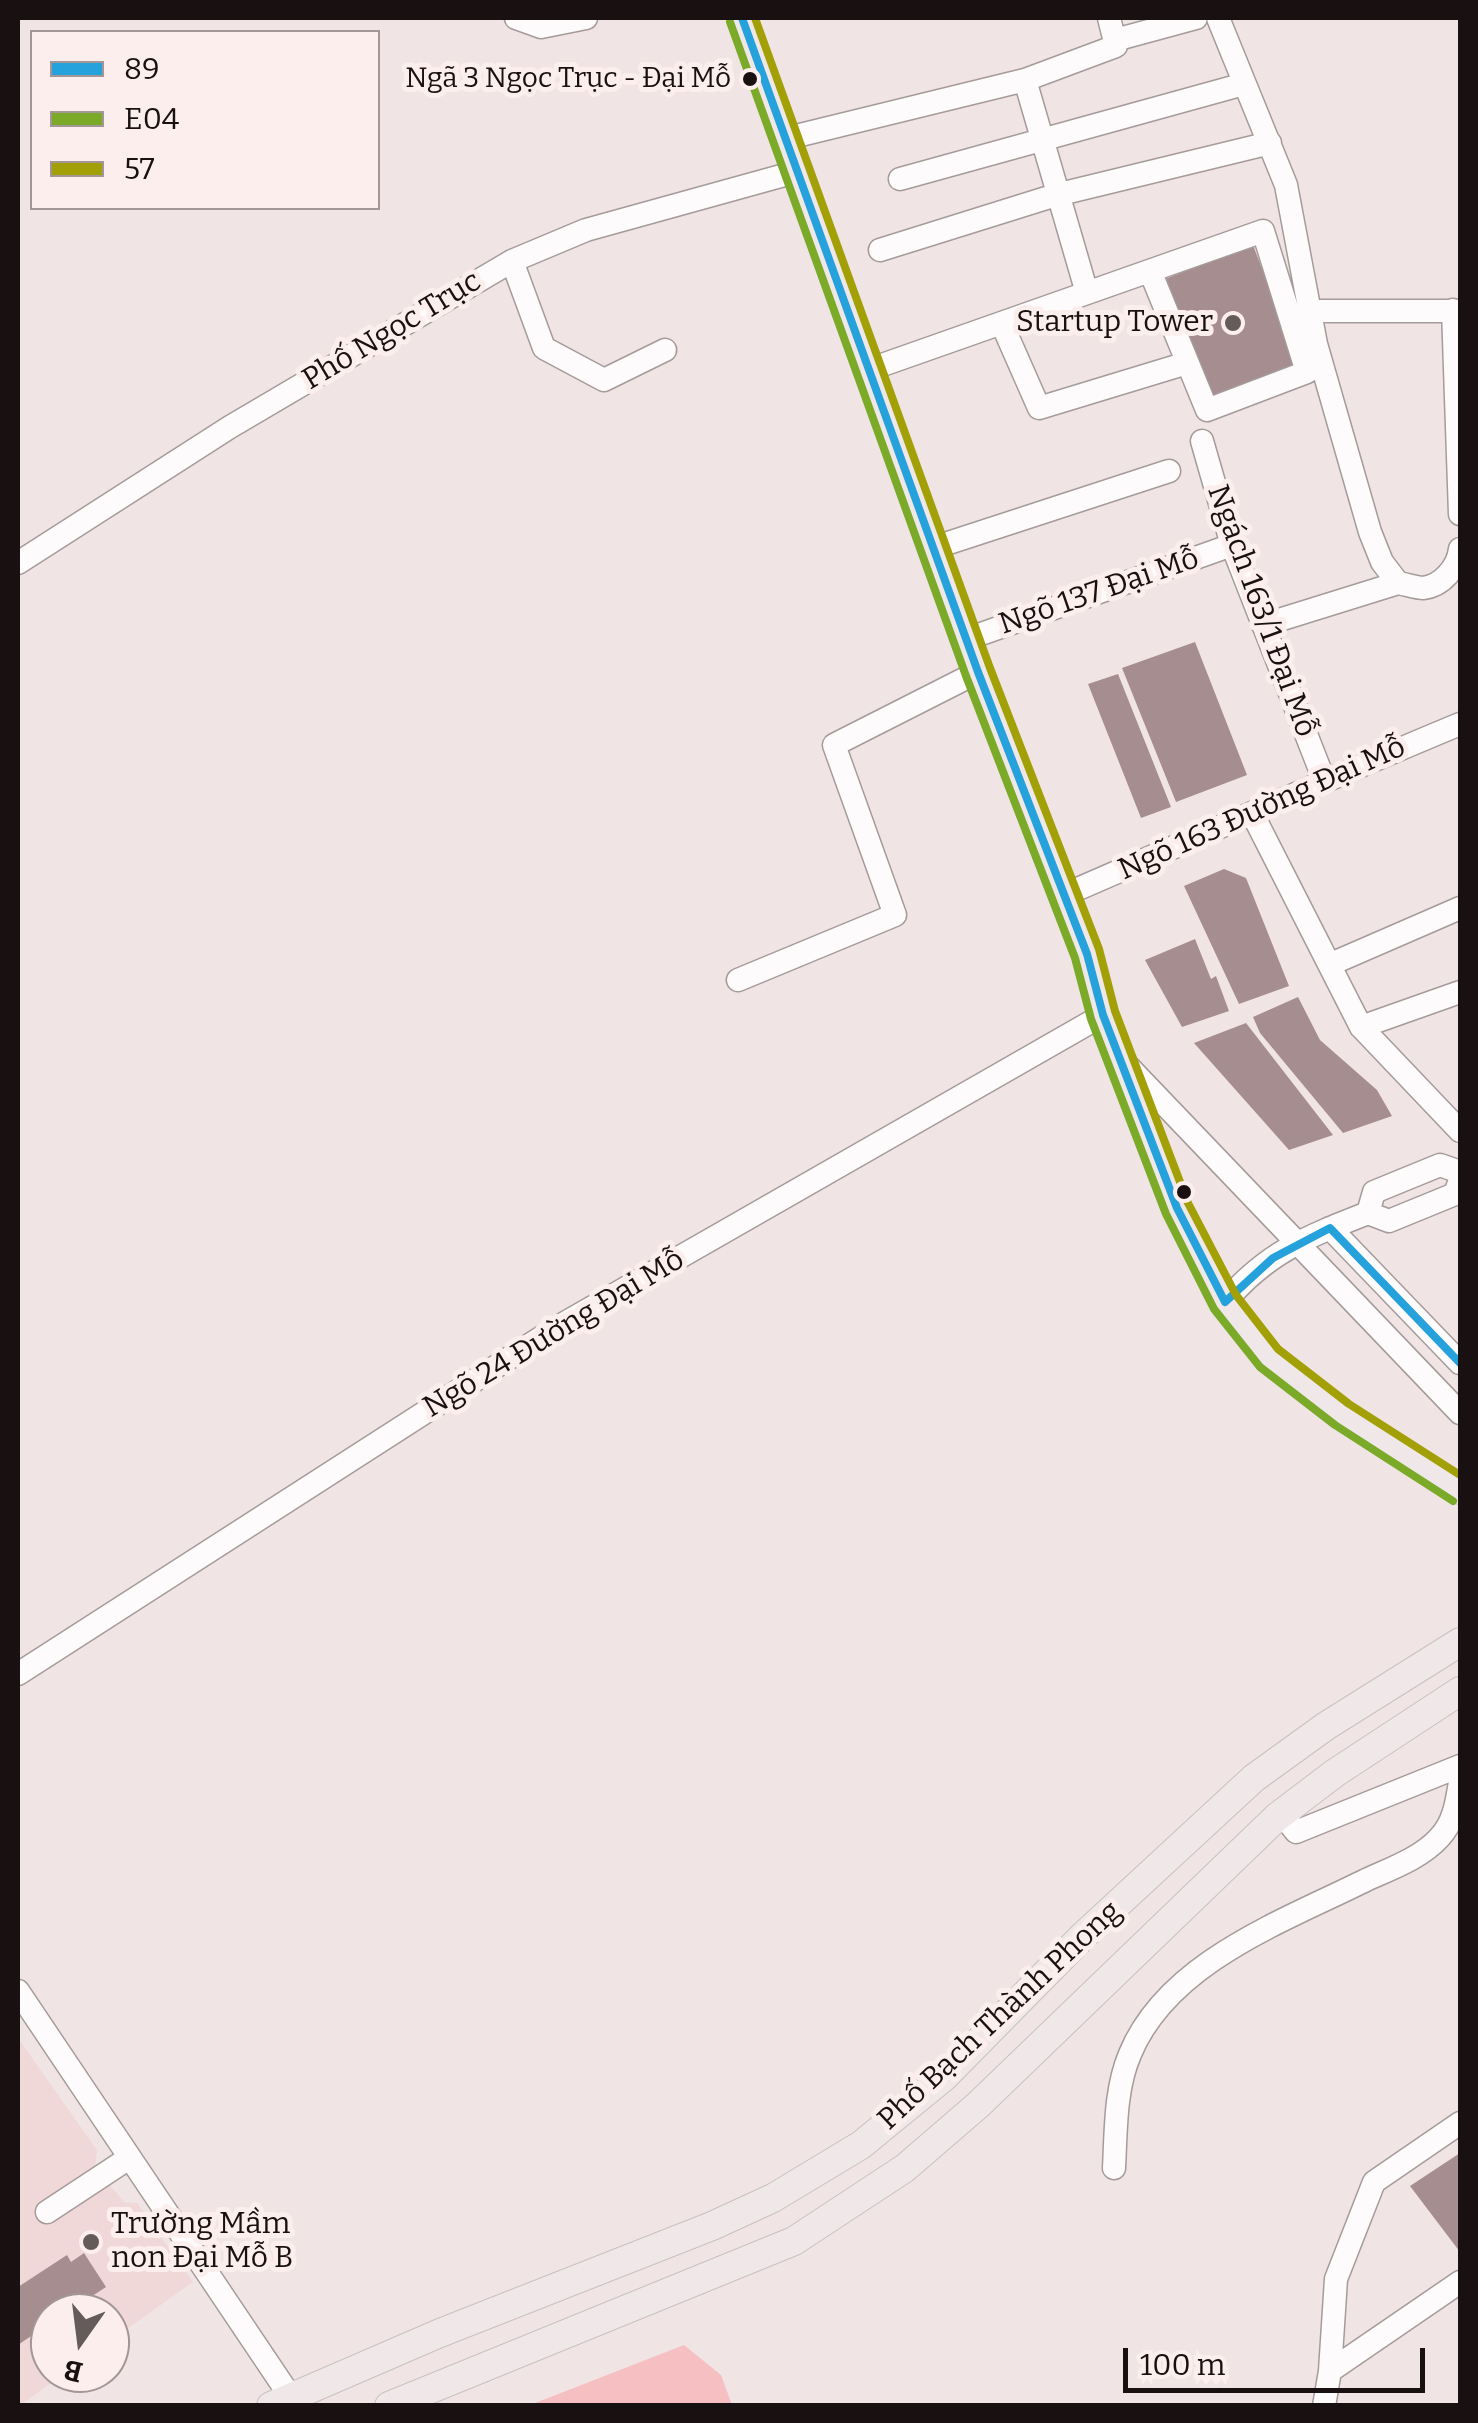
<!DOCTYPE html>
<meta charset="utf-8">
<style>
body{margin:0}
#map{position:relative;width:1478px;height:2423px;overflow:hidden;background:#f1e4e4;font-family:Bitter,serif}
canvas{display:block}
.frame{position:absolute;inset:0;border:20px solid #191111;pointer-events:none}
.legend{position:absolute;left:30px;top:30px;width:350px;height:180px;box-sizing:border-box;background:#fdeeee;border:2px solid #a29696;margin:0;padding:12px 18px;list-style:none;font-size:30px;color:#191111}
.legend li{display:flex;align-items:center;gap:20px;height:50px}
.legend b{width:50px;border:2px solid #a29696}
.north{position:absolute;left:30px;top:2293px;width:100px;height:100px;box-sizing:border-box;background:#fdeeee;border:2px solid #a29696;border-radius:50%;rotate:194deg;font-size:28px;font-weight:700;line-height:40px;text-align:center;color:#191111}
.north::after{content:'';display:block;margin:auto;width:35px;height:45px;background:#655b5b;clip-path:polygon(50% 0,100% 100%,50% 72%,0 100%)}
.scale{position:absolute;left:1123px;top:2348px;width:302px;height:45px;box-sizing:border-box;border:5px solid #191111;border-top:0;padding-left:12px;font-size:30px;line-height:35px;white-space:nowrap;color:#191111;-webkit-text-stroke:8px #fdeeee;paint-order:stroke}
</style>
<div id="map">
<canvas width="1478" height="2423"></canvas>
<div class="frame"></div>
<ul class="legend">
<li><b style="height:12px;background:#25a1db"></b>89</li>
<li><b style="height:12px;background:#7baa29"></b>E04</li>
<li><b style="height:12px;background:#a3a007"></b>57</li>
</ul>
<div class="north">B</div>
<div class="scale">100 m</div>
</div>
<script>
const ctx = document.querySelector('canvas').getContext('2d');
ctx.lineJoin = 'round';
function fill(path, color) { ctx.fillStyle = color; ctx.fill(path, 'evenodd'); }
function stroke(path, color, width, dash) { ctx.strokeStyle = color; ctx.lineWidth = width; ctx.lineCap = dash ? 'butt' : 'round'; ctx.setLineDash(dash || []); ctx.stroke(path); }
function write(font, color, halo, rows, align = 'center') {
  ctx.font = font + ' Bitter,serif'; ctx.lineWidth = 10; ctx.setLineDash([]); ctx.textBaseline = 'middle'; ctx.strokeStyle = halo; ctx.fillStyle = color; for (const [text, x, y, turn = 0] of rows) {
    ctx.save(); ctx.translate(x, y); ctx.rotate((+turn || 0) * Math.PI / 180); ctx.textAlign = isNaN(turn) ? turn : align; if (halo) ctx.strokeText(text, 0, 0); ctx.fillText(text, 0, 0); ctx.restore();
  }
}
const built = new Path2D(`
 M18 2038 97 2150 95 2167 124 2202 137 2203 193 2282 110 2341V2313H50V2373H65L19 2406Z`);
const green = new Path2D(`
 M684 2345 721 2375 732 2405H530Z`);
const building = new Path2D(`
 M1253 245 1300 368 1213 401 1165 279Z
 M1195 642 1247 775 1176 802 1122 668Z
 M1118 674 1171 807 1141 818 1088 684Z
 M1224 869 1246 878 1289 986 1239 1004 1184 886Z
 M1195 939 1211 979 1216 976 1229 1011 1182 1027 1145 960Z
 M1298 997 1320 1040 1377 1090 1392 1116 1343 1133 1260 1033 1253 1017Z
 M1246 1023 1333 1135 1289 1150 1194 1043Z
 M1460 2153V2252L1410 2186Z
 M84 2253 106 2287 66 2313H50V2323L18 2345V2287L67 2255 71 2262Z`);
const minor = new Path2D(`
 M516 18 541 27 586 18
 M1218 18 1286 185 1316 344 1370 532 1382 562 1398 583C1405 584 1416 588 1423 588 1442 586 1458 567 1460 549
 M1115 40 1196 18
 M1025 80 1087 293
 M788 138 1025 80 1116 46 1109 18
 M900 179 1244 84
 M880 250 1056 195 1270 143
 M512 261 544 348 604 380 665 350
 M1453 310 1460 514
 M1312 311H1460
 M1002 324 1039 408 1187 363
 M868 370 1263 231 1307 372 1207 410 1150 271
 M1202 441 1232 545 1324 780
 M933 548 1169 471
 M18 563 230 427 512 261 586 230 799 171
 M1263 625 1398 583
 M967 639 1232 545
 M1253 815 1361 1027 1460 1131
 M1064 895C1196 838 1327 779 1460 724
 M1331 964 1460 908
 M738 980 895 915 834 745 978 672
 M1361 1027 1460 992
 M1124 1062 1460 1413
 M1368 1213 1374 1192 1440 1165 1460 1172
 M1330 1228 1460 1363
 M1225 1302C1267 1252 1309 1236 1368 1213L1389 1221 1455 1194 1460 1180
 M18 1674 556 1328 1103 1015
 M1277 1817 1288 1822 1296 1832 1460 1766
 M18 1991 290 2396
 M1114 2168C1116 2130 1115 2089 1130 2054 1168 1962 1284 1921 1366 1880 1390 1869 1421 1858 1439 1838 1454 1823 1457 1801 1460 1782
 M47 2212 129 2158
 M1330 2371 1460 2282
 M1324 2406 1330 2371 1336 2279 1374 2182 1460 2123`);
const major = new Path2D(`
 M742 18 978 672 1087 954 1103 1015 1177 1208 1225 1302 1269 1358 1342 1414 1460 1490
 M271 2406 440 2333 712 2226 773 2198 861 2145 944 2077 1083 1936 1254 1778 1326 1726 1460 1642
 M389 2406 794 2241 905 2168 978 2105 1277 1817 1335 1773 1460 1691`);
const bus1 = new Path2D(`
 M742 18 978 672 1087 954 1103 1015 1177 1208 1225 1302
 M1225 1302 1273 1258 1330 1228 1460 1363`);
const bus2 = new Path2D(`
 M730 22 966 676 1075 958 1091 1019 1166 1214 1214 1309 1260 1367 1335 1425 1453 1501`);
const bus3 = new Path2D(`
 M755 18 990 668 1099 949 1115 1011 1188 1203 1236 1295 1278 1349 1349 1404 1460 1475`);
const markers = [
 [750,79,9,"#191111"],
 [1233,323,10,"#655b5b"],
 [1184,1192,9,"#191111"],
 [91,2242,10,"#655b5b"]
];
const busNames = [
 ["Ngã 3 Ngọc Trục - Đại Mỗ",731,79]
];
const poiNames = [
 ["Startup Tower",1213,323],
 ["Trường Mầm",111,2225,"left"],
 ["non Đại Mỗ B",111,2259,"left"]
];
const streetNames = [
 ["Phố Ngọc Trục",392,331,-31],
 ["Ngõ 137 Đại Mỗ",1099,592,-19],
 ["Ngách 163/1 Đại Mỗ",1261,611,70],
 ["Ngõ 163 Đường Đại Mỗ",1262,809,-24],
 ["Ngõ 24 Đường Đại Mỗ",554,1334,-31],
 ["Phố Bạch Thành Phong",1000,2016,-43]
];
fill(built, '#f0d8d8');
fill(green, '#f6c0c3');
fill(building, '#a68d90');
stroke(minor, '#a59b9b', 25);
stroke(major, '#c8c1c1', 30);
stroke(minor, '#fdfbfb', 22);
stroke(major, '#f0e7e8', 28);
stroke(bus1, '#25a1db', 8);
stroke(bus2, '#7baa29', 8);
stroke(bus3, '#a3a007', 8);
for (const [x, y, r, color] of markers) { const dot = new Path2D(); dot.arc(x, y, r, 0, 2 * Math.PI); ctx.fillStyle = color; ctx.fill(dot); stroke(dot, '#fdeeee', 4); }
write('28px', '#191111', '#fdeeee', busNames, 'right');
write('30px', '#191111', '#fdeeee', poiNames, 'right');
write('30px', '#191111', '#fdeeee', streetNames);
</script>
